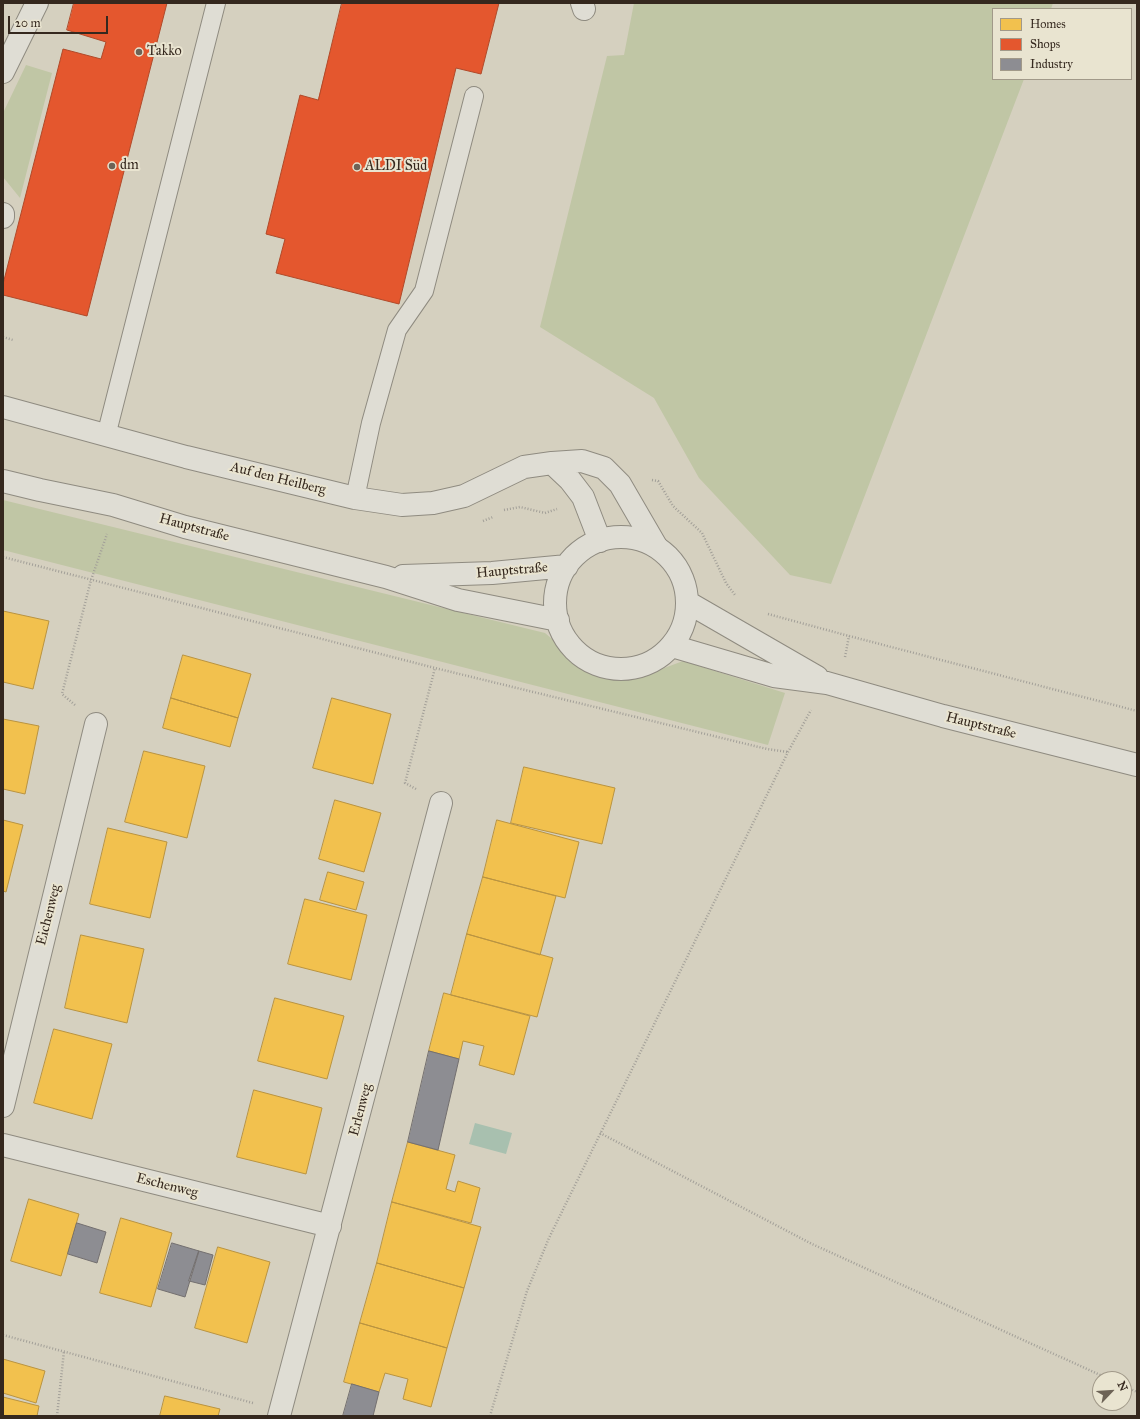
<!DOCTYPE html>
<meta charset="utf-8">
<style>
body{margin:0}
#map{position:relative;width:1140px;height:1419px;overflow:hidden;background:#d5d0bf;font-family:"IM FELL Great Primer",serif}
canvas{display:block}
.frame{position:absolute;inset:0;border:4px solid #35281e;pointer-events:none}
.legend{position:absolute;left:992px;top:8px;width:140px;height:72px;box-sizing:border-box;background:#e9e4d0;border:1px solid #a19989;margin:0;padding:5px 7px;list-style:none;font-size:12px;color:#35281e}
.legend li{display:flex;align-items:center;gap:8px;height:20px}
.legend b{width:20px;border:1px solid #a19989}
.north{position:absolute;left:1092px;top:1371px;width:40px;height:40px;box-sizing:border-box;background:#e9e4d0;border:1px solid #a19989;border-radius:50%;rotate:65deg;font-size:11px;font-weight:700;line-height:16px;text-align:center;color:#35281e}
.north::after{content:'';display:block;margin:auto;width:14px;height:18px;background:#6d6356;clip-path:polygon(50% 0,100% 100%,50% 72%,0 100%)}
.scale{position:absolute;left:8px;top:16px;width:100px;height:18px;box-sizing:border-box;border:2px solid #35281e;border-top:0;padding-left:5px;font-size:12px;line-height:14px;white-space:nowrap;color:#35281e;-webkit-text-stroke:3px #e9e4d0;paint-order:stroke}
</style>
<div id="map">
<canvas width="1140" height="1419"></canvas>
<div class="frame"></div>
<ul class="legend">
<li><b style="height:11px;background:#f2c14e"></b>Homes</li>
<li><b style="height:11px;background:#e4572e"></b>Shops</li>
<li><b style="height:11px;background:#8d8d92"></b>Industry</li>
</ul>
<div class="north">N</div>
<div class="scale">20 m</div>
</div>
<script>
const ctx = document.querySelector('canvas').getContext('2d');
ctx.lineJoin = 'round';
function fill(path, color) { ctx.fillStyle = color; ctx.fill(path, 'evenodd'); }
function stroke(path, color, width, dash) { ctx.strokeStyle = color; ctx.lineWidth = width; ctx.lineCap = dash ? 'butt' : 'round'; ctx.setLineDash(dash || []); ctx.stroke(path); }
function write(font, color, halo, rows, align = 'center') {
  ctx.font = font + ' "IM FELL Great Primer",serif'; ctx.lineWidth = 4; ctx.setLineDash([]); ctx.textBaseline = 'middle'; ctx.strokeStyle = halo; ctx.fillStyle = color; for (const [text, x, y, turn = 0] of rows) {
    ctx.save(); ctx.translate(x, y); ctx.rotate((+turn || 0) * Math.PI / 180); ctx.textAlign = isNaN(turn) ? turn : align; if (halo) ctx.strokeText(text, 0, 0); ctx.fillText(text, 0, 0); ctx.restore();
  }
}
const green = new Path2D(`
 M634 3H1053L1051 9H993V79H1024L831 584 790 575 699 478 654 398 540 327 607 56 624 55Z
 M26 65 52 73 20 198 3 177V113Z
 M3 500 545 633 585 667 613 677 651 673 683 661 785 693 768 745 3 550Z`);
const water = new Path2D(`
 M475 1123 512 1133 506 1154 469 1144Z`);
const homes = new Path2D(`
 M3 611 49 621 33 689 3 682Z
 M183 655 251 674 238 718 171 698Z
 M171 698 238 718 230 747 163 728Z
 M332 698 391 714 373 784 313 768Z
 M3 719 39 726 25 794 3 789Z
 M144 751 205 766 187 838 125 822Z
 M524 767 615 788 602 844 511 823Z
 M335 800 381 813 364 872 319 859Z
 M3 820 23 825 6 892 3 891Z
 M497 820 579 842 565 898 483 877Z
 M108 828 167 842 150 918 90 904Z
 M328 872 364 882 356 910 320 900Z
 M483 877 556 896 540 955 467 934Z
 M305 899 367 915 351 980 288 964Z
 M467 934 553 958 537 1017 451 995Z
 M81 935 144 949 127 1023 65 1008Z
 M444 993 530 1016 514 1075 479 1065 484 1046 463 1041 459 1059 429 1051Z
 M275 998 344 1016 327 1079 258 1061Z
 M54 1029 112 1044 92 1119 34 1103Z
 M254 1090 322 1108 306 1174 237 1157Z
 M408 1142 455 1155 446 1189 455 1192 458 1181 480 1188 471 1223 392 1202Z
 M29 1199 79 1214 61 1276 11 1261Z
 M392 1202 481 1227 464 1288 377 1263Z
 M121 1218 172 1233 151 1307 100 1293Z
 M218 1247 270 1262 247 1343 195 1328Z
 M377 1263 464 1288 447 1348 360 1323Z
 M360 1323 447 1348 431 1407 403 1399 408 1379 385 1373 379 1392 344 1382Z
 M3 1359 45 1371 36 1403 3 1393Z
 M165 1396 220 1409 218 1416H160Z
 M3 1397 39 1406 37 1416H3Z`);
const shops = new Path2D(`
 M74 3H167L87 316 3 295V284L63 49 101 59 106 42 67 30Z
 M342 3H499L481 74 456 68 399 304 276 273 285 239 266 234 300 95 318 100Z`);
const industry = new Path2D(`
 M429 1051 459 1059 438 1150 408 1142Z
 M77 1223 106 1232 97 1263 68 1254Z
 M172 1243 199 1251 185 1297 158 1289Z
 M199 1251 213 1255 205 1285 189 1281Z
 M352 1384 379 1392 373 1416H343Z`);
const path = new Path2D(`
 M3 337 13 340
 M652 480 658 481 673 506 702 533 726 583 735 595
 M504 510 520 507 545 513 557 509
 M483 521 493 517
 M3 557 435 668 767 749 788 752
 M768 614 849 636 1137 711
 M845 657 849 636
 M75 705 62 694 91 580 107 534
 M416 789 405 783 435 668
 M600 1133 812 1244 1109 1379
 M3 1335 253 1403
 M1124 1386 1137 1392
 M57 1416 64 1351
 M490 1416 527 1291 549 1238 788 752 811 710`);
const service = new Path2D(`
 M106 436 216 3
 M355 498 371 423 397 330 424 291 474 96`);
const minor = new Path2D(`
 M582 3 584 9
 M3 72 37 3
 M3 214V217
 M3 407 186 457 355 498 402 505 433 503 464 496 524 467 552 463 582 461 604 468 620 484 656 546
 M552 463 570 480 583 497 600 541
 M3 1106 96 724
 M3 1145 330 1226
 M279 1416 441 803`);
const tertiary = new Path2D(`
 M3 481 40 490 113 505 185 527 386 577 458 600 558 620
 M555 603a66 66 0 1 1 132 0a66 66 0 1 1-132 0Z
 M403 576 492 573 567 566
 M687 602 817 677
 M672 646 774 676 827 683 943 716 1137 765`);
const markers = [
 [139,52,4,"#6d6356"],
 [112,166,4,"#6d6356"],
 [357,167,4,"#6d6356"]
];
const poiNames = [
 ["Takko",147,52],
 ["dm",120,166],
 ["ALDI Süd",365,167]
];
const streetNames = [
 ["Auf den Heilberg",278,479,14],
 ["Hauptstraße",194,528,15],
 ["Hauptstraße",512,571,-5],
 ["Hauptstraße",981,726,14],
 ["Eichenweg",49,915,-76],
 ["Erlenweg",361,1110,-75],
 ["Eschenweg",167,1186,14]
];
fill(green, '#c0c6a5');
fill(water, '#a8c0af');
fill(homes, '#f2c14e');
stroke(homes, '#b99340', 1);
fill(shops, '#e4572e');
stroke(shops, '#b04929', 1);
fill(industry, '#8d8d92');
stroke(industry, '#736f6f', 1);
stroke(service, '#8f8b80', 20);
stroke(minor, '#8f8b80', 24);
stroke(tertiary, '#8f8b80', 24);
stroke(path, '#a29f98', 2.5, [1, 2]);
stroke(service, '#dfddd4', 18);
stroke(minor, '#dfddd4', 22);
stroke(tertiary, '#dfddd4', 22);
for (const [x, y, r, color] of markers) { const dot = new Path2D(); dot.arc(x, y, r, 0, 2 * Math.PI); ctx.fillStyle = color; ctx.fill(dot); stroke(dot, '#e9e4d0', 1.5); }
write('14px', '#35281e', '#e9e4d0', poiNames, 'left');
write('14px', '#35281e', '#e9e4d0', streetNames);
</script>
